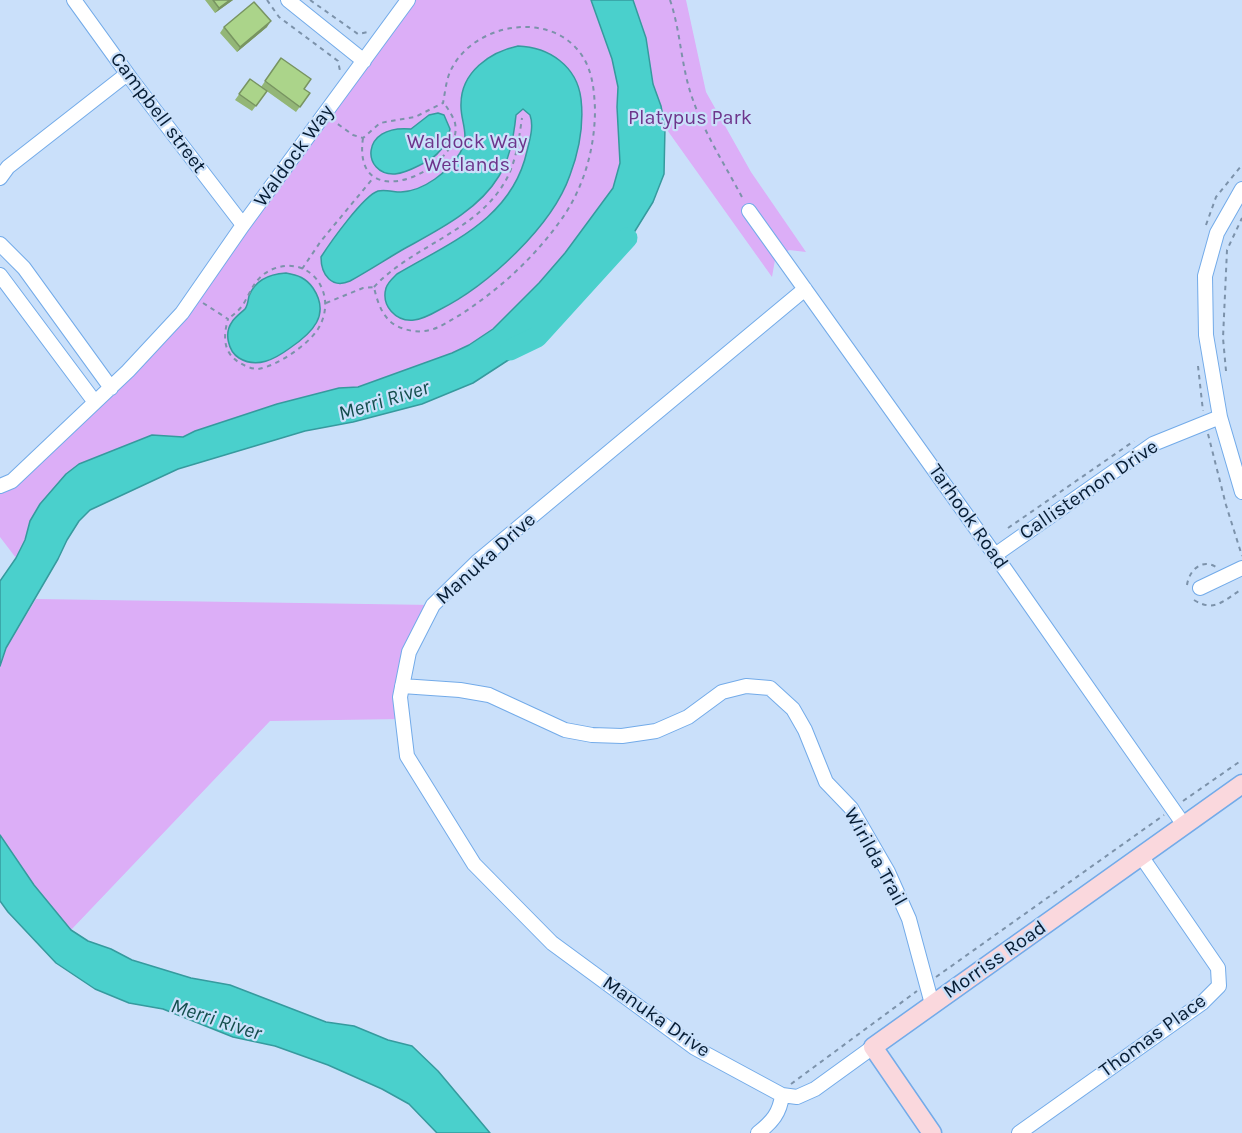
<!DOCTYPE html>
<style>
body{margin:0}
canvas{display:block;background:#cae0fa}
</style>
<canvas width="1242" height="1133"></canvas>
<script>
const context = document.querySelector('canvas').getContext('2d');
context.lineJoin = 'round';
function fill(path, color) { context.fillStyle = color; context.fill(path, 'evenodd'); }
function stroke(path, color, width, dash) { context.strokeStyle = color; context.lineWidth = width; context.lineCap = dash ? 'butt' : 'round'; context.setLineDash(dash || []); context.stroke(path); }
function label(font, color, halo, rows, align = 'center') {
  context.font = font + ' Karla,sans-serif'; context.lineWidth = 4.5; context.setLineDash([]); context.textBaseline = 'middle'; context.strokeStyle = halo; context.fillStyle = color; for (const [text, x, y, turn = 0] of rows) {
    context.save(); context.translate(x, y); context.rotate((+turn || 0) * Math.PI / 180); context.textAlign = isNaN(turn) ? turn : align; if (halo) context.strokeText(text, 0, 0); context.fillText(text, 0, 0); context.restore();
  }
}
fill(new Path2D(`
 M408,0H591L612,59L618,87L617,107L620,163L613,188L565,253L539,283L493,329L469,345L452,353L358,387L339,388L277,404L195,431L183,437L152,435L127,446L113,450L66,474L30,521L25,540L16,558L0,537V486L182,313Z
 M633,0H686L706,92L751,172L806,252L789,250L775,260L772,277L665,127L661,106L653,84L646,38Z
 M36,599L433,605L409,652L402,719L270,721L71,930L34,885L0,835V666L6,648Z`), '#dcaef7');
const water = new Path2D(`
 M591,0H633L646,38L653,84L661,106L665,127L664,174L653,202L630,239L602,264L582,292L561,313L513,357L473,383L422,404L353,422L305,431L178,469L90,510L79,521L67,540L58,559L6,648L0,666V581L16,558L25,540L30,521L40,504L66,474L79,464L152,435L183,437L195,431L277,404L339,388L358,387L452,353L469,345L493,329L539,283L565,253L613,188L620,163L617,107L618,87L612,59Z
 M518,46C549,47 577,66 581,99C584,125 579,151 570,175C552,227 487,286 439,310C432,314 423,319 414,320C396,322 381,306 386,288C388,282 393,278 397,274C451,242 512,219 527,151C530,139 534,126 530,115L523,109L516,115C514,135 510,159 499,176C478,211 436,231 402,250C385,260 368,271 350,281C332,289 321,275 321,257C330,243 363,196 378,191C385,189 393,192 401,192C424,191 448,172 460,153C471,135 460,121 461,104C461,72 490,52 518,46Z
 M438,113L444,115L450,129C447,146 437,157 422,164C414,168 405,173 395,174C362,176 359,124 411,129L429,115Z
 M286,273C298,275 306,278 313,288C331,315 312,333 290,348C275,359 257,369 239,358C228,351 224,333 232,322C235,317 241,313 245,309C248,305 248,300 249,296C255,280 270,274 286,273Z
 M0,835L34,885L71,930L88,941L111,949L132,960L191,978L230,985L326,1022L354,1026L388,1040L412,1046L438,1071L490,1133H437L409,1104L382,1089L328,1065L275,1046L233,1037L163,1009L129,1003L95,989L56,963L8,912L0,901Z`);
fill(water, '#4ad0cc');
stroke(water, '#369a9e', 1.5);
stroke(new Path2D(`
 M510,350L537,337L627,238`), '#4ad0cc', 21);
const street = new Path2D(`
 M74,0L131,79L243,225
 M288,0L364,61
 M0,178L8,167L127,74
 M1242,189L1217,233L1205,276L1206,335L1220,417L1242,492
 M749,211L995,555L1184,825
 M0,244L24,268L111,388
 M0,275L94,401
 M805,289L477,562L433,605L409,652L400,697L407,756L474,864L552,943L695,1048L782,1095L797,1097L815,1089L873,1047
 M0,486L12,481L128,371L182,313L243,225L408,0
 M995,555L1153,444L1220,417
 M1200,588L1242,568
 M402,686L460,690L489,695L565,730L592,735L622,736L656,731L688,717L722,692L746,686L770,688L793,709L805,730L826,782L851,808L888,872L909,919L932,1004
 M758,1133C772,1122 780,1113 782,1095
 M1019,1133L1202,1003L1219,986L1218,968L1141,856`);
const secondary = new Path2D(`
 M932,1133L873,1047L1242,784`);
stroke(street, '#73abe9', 16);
stroke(secondary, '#73abe9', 21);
stroke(new Path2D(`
 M267,0L279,17L338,61L340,71
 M310,0L358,34L368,32
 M670,0C681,32 681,68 693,100C705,135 727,168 744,201
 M363,138C351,220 465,169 455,123C453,116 448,109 444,103
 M1206,225L1216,197L1242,165
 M302,269L321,241L374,177
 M374,287C413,245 477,232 506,180C516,162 519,139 522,118
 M203,303L228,319C223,337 223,353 240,363C245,366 252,369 258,369C277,366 308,345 318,329C339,295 311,254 273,269C256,276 252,289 244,303C240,310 234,314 228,319
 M326,303L363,288L374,287C377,301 382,317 395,325C406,331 419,333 430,330C439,328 447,322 455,318C494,294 531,261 558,224C583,191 595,150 595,109C594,87 592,66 577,49C543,10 470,26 450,72C446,81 445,93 443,103L415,117L380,123L363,138L353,135L335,122
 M1198,366L1203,411
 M1226,371L1223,338L1227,250L1242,218
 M1208,434L1226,505L1242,556
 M1008,528L1134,441
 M1187,585C1189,571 1201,558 1216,567
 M1194,600C1215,613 1224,600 1242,589
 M1183,801L1242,760
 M936,977L1164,815
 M791,1084L917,991`), '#7c92aa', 2, [4.5, 4.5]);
stroke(street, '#fff', 14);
stroke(secondary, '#fad8dd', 18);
fill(new Path2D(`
 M205,0H233L215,13Z
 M224,27H267L237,52L220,33Z
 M281,58L304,89L310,93L296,112L261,87Z
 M250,79L267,91L252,111L235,100Z`), '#93b677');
fill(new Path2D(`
 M230,0H233L215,13L219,8Z
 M271,21L267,27L237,52L240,47Z`), '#789461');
const building = new Path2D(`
 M213,0H230L219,8Z
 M254,2L271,21L240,47L224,27Z
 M281,58L311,79L304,89L310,93L300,107L265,81Z
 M250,79L267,91L256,106L239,94Z`);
fill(building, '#abd48a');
stroke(building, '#789461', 1.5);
label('20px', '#061c33', '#cae0fa', [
 ["Campbell street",158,113,53],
 ["Waldock Way",294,156,-54],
 ["Callistemon Drive",1089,490,-34],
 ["Tarhook Road",968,517,55],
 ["Manuka Drive",486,559,-42],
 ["Wirilda Trail",875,857,61],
 ["Morriss Road",995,960,-35],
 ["Manuka Drive",656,1017,35],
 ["Thomas Place",1153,1036,-36]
]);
label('20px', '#6d348b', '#cae0fa', [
 ["Platypus Park",690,118],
 ["Waldock Way",467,142],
 ["Wetlands",467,165]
]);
label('italic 21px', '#134d4c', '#cae0fa', [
 ["Merri River",384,401,-17],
 ["Merri River",216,1020,18]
]);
</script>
